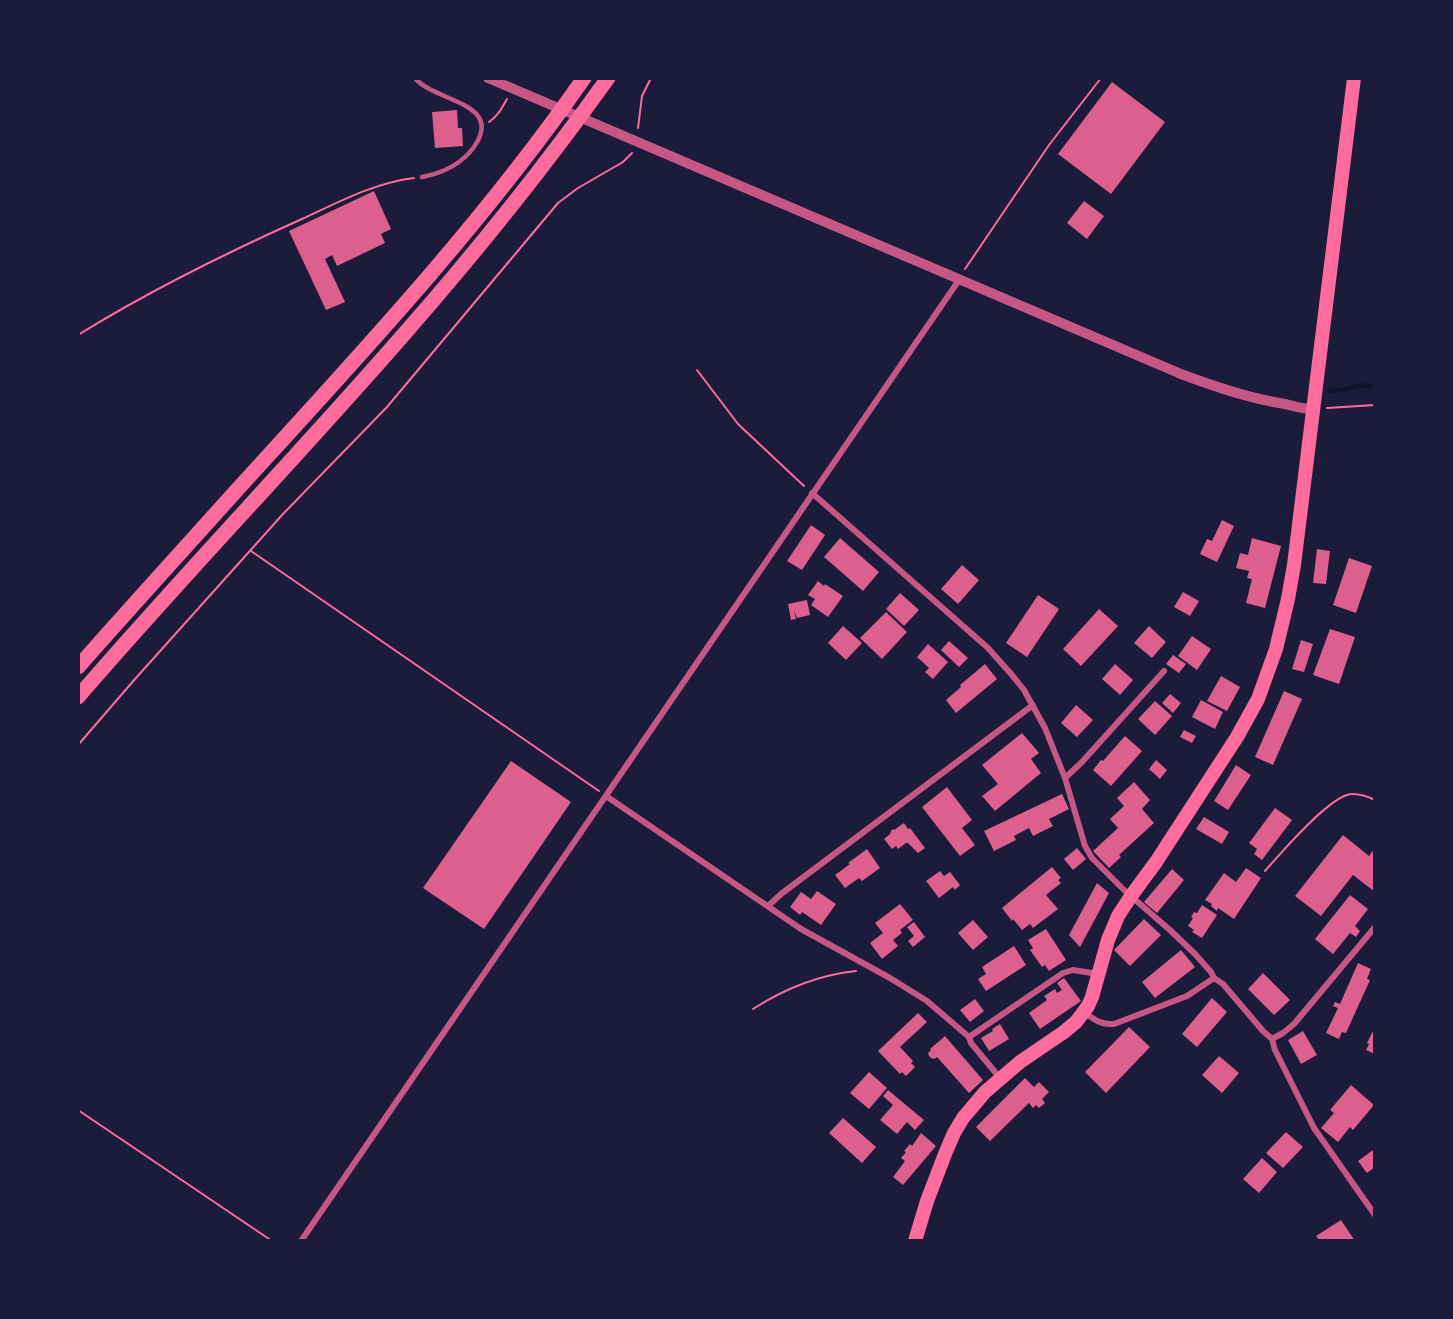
<!DOCTYPE html>
<style>
body{margin:0}
#map{position:relative;width:1453px;height:1319px;overflow:hidden;background:#1b1b3a;font-family:"Crimson Pro",serif}
canvas{display:block}
.frame{position:absolute;inset:0;border:80px solid #1b1b3a;pointer-events:none}
</style>
<div id="map">
<canvas width="1453" height="1319"></canvas>
<div class="frame"></div>
</div>
<script>
const context = document.querySelector('canvas').getContext('2d');
context.lineJoin = 'round';
function stroke(path, color, width, dash) { context.strokeStyle = color; context.lineWidth = width; context.lineCap = dash ? 'butt' : 'round'; context.setLineDash(dash || []); context.stroke(path); }
function fill(path, color) { context.fillStyle = color; context.fill(path, 'evenodd'); }
stroke(new Path2D(`
 M1330,391L1341,390L1362,385L1369,387L1375,384`), '#12122b', 4.5);
fill(new Path2D(`
 M1112,82L1165,122L1111,194L1058,154Z
 M457,110L458,128H462L463,146L435,148L432,112Z
 M374,191L391,229L381,234L385,243L337,266L332,255L325,259L345,302L326,310L289,231Z
 M1084,201L1104,216L1087,239L1067,223Z
 M1222,520L1234,526L1217,562L1200,554L1207,539L1212,541Z
 M811,525L825,535L802,570L787,561Z
 M840,538L879,572L863,591L824,557Z
 M1252,538L1281,546L1265,608L1246,603L1252,579L1247,578L1249,571L1236,568L1240,553L1248,555Z
 M1317,549L1330,551L1326,584L1313,583Z
 M1349,558L1372,566L1356,613L1333,605Z
 M962,565L979,580L958,604L941,589Z
 M818,581L824,586L825,584L843,596L828,617L811,605L815,599L808,595Z
 M1183,592L1199,601L1190,616L1174,607Z
 M900,593L919,610L904,626L886,609Z
 M1038,595L1059,609L1027,657L1006,643Z
 M807,600L810,615L797,618L794,610L796,619L791,620L788,604Z
 M1099,609L1118,626L1081,666L1063,649Z
 M886,612L907,632L882,659L860,638Z
 M843,626L862,643L846,660L828,643Z
 M1149,626L1166,642L1152,658L1134,643Z
 M1330,629L1355,637L1339,684L1313,675Z
 M1192,636L1211,649L1197,670L1178,656Z
 M1301,640L1313,644L1304,672L1292,669Z
 M949,641L968,658L959,667L941,650Z
 M928,644L948,662L933,679L925,672L929,668L917,657Z
 M1173,655L1186,664L1179,673L1166,664Z
 M985,664L997,679L956,713L946,700L961,687L960,685Z
 M1115,664L1133,680L1120,695L1102,679Z
 M1221,676L1240,687L1227,711L1207,701Z
 M1284,691L1302,699L1273,765L1255,757Z
 M1170,694L1181,703L1173,713L1162,703Z
 M1201,700L1223,712L1215,729L1192,717Z
 M1155,701L1172,716L1155,735L1138,719Z
 M1076,705L1093,720L1077,737L1061,723Z
 M1184,730L1196,736L1192,743L1180,737Z
 M1022,733L1039,753L1031,759L1041,773L995,811L982,796L998,784L982,765Z
 M1125,736L1142,751L1111,786L1093,770L1101,760L1103,761Z
 M1156,760L1167,770L1160,779L1149,769Z
 M511,761L571,802L484,929L423,888Z
 M1236,765L1251,775L1228,810L1214,801Z
 M1134,782L1150,800L1142,809L1154,823L1119,855L1121,857L1109,868L1093,851L1118,828L1110,819L1124,806L1117,798Z
 M947,787L972,820L962,828L975,845L960,856L922,807Z
 M1062,794L1069,809L1049,819L1053,826L1033,836L1029,828L1014,836L1016,840L994,851L984,831Z
 M1275,808L1292,820L1262,860L1254,854L1257,849L1249,843Z
 M1204,817L1229,832L1222,844L1196,829Z
 M904,823L908,829L910,828L925,848L918,853L908,843H906L898,849L896,846L892,849L884,839L890,834L892,829L894,830Z
 M1343,835L1369,856L1375,848V892L1353,875L1321,916L1295,896Z
 M1077,848L1086,859L1073,870L1064,859Z
 M867,849L880,868L862,881L859,878L845,888L835,875L850,864L848,863Z
 M1052,867L1061,878L1058,880L1061,883L1046,895L1058,909L1033,928L1030,924L1022,930L1013,919L1012,921L1002,908Z
 M1246,868L1261,878L1234,919L1218,908L1217,911L1211,906L1212,904L1205,900L1224,873L1236,882Z
 M1172,869L1184,880L1157,913L1144,902Z
 M940,871L944,876L950,872L960,885L955,890L953,887L939,898L926,881Z
 M1097,883L1109,893L1080,947L1069,935Z
 M817,891L836,904L821,925L802,912L800,915L790,907L801,892L811,899Z
 M1350,895L1368,909L1355,926L1360,931L1356,937L1350,933L1333,954L1315,939Z
 M900,904L913,920L900,930L902,933L893,940L898,946L882,959L870,943L883,933L875,923Z
 M1202,905L1217,915L1202,938L1192,932L1194,930L1188,926L1193,918L1191,917L1194,912L1197,913Z
 M1144,919L1161,935L1130,966L1114,950Z
 M973,920L988,937L973,950L958,933Z
 M914,922L925,937L913,947L908,941L914,936L907,927Z
 M1046,929L1066,960L1049,971L1045,965L1042,967L1030,950L1033,948L1028,940Z
 M1014,946L1026,965L986,991L978,979L986,974L982,967Z
 M1181,950L1195,967L1155,998L1142,982Z
 M1358,963L1371,969L1367,979L1370,980L1346,1033L1342,1032L1339,1039L1326,1033L1338,1008L1333,1006L1335,1002L1340,1004Z
 M1263,973L1290,1000L1274,1015L1248,989Z
 M1064,978L1081,1001L1040,1029L1029,1013L1047,1000L1044,996L1055,989L1057,993L1062,990L1057,983Z
 M1212,998L1227,1012L1197,1047L1182,1034Z
 M975,999L984,1011L970,1022L960,1010Z
 M918,1013L927,1022L900,1047L913,1061L911,1063L915,1067L906,1076L902,1072L900,1074L878,1051Z
 M1000,1024L1009,1039L989,1051L981,1038L993,1031L992,1029Z
 M1129,1027L1150,1047L1106,1093L1085,1072Z
 M1375,1027V1054L1366,1050L1369,1044L1367,1043Z
 M1303,1031L1317,1055L1301,1064L1288,1040Z
 M945,1036L983,1080L969,1093L937,1057L934,1059L931,1058L929,1056L928,1053L931,1050L930,1049Z
 M1219,1056L1239,1073L1222,1093L1202,1075Z
 M869,1072L887,1088L869,1109L850,1093Z
 M1025,1078L1034,1087L1039,1082L1049,1092L1042,1099L1045,1103L1039,1108L1036,1105L1033,1108L1029,1103L990,1141L976,1127Z
 M1351,1085L1374,1105L1353,1130L1350,1127L1338,1142L1321,1128L1334,1113L1330,1110Z
 M888,1090L924,1120L915,1130L907,1122L897,1134L880,1120L893,1105L883,1096Z
 M843,1118L876,1147L862,1163L829,1133Z
 M1286,1132L1303,1147L1283,1168L1266,1153Z
 M921,1133L936,1146L903,1185L893,1177L905,1161L901,1158L906,1152L904,1151L910,1144L912,1146Z
 M1373,1150L1375,1153V1167L1367,1173L1358,1161Z
 M1262,1158L1277,1172L1259,1193L1243,1179Z
 M1341,1220L1355,1241H1320L1316,1236Z`), '#dd5f8e');
stroke(new Path2D(`
 M489,122C498,116 502,108 507,99
 M638,128L642,96L651,78
 M965,269L1049,145L1101,78
 M78,335C149,291 226,253 302,219C339,202 374,183 414,178
 M697,370L738,424L804,486
 M1327,408L1375,405
 M251,551L599,791
 M78,745L135,679L283,514L387,407L558,203L578,188L623,162L632,153
 M1265,871C1280,854 1331,794 1352,794C1360,794 1369,797 1375,800
 M753,1009C784,989 819,975 856,971
 M78,1110L272,1241`), '#ff6b9d', 2);
stroke(new Path2D(`
 M415,78C434,102 505,102 474,147C461,165 443,173 422,177`), '#c65784', 4.5);
stroke(new Path2D(`
 M812,493L988,648L1012,675L1024,690L1045,728L1065,778L1085,846L1092,858L1124,890L1171,931L1195,954L1211,972L1214,978L1223,984L1263,1031L1272,1039L1275,1050L1314,1128L1375,1215
 M1065,778L1082,762L1164,671
 M606,796L801,929L890,978L927,1001L969,1037L971,1043L1000,1078
 M768,906L781,894L1033,705
 M1084,1012C1095,1020 1101,1025 1114,1024L1187,996L1214,978
 M969,1037L1063,973L1073,970L1098,974
 M1272,1039L1283,1033L1294,1024L1375,927
 M301,1241L959,280`), '#c65784', 6);
stroke(new Path2D(`
 M488,78L1181,374C1216,387 1248,398 1285,404C1294,406 1303,409 1313,409`), '#c65784', 10);
stroke(new Path2D(`
 M915,1241L927,1201L945,1154L954,1133L963,1118L985,1092L1020,1062L1064,1032L1076,1022L1088,1006L1092,997L1108,940L1118,916L1131,896L1156,862L1237,737L1258,699L1276,649L1288,599L1294,565L1354,78`), '#ff6b9d', 14);
stroke(new Path2D(`
 M78,667C130,608 183,550 236,491C357,358 481,226 584,78
 M78,697C184,574 298,456 405,333C477,251 545,166 608,78`), '#ff6b9d', 15);
</script>
